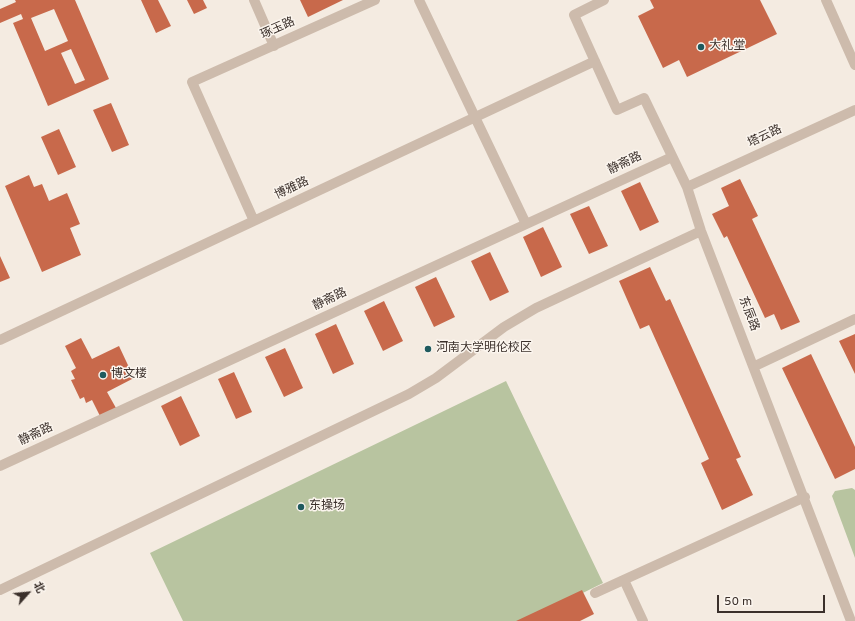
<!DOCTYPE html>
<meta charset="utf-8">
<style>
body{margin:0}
#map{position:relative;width:855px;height:621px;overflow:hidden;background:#f4ebe1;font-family:Overpass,"Noto Sans SC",sans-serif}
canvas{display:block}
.north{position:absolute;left:8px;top:573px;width:40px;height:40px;-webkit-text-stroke:3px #fbf5ee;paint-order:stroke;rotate:63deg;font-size:11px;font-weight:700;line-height:16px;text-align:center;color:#3b302b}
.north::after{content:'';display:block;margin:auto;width:14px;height:18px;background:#3b302b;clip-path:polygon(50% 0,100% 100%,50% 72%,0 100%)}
.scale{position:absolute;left:717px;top:595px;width:108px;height:18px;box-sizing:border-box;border:2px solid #3b302b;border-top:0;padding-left:5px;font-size:12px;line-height:14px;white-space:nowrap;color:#3b302b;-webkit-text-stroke:3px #fbf5ee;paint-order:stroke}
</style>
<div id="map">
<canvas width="855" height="621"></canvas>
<div class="north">北</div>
<div class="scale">50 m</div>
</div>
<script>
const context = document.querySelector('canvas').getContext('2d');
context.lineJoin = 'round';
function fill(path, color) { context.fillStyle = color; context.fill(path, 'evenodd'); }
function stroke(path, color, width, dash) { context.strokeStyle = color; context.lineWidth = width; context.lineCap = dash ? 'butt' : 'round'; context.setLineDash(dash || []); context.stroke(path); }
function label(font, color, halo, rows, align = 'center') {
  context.font = font + ' Overpass,"Noto Sans SC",sans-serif'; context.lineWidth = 3; context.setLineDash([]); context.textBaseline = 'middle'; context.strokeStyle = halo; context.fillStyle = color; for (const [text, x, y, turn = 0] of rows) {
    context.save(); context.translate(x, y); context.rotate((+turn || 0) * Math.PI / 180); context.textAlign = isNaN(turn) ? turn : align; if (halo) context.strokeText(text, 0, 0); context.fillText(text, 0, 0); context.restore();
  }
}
fill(new Path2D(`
 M506,381L603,583L526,621H183L150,553Z
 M852,488L855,490V558L832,496L835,491Z`), '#b8c4a0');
fill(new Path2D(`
 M15,0H75L109,79L48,106L13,23L23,19L21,14L0,23V9L16,2ZM54,9L68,41L45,51L31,18ZM71,49L85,80L75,84L61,53Z
 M141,0H158L171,26L156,33Z
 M187,0H203L207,8L194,14Z
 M300,0H343L308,17Z
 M650,0H760L777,34L687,77L679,60L663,68L638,16L654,8Z
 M111,103L129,145L112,152L93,110Z
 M59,129L76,167L58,175L41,137Z
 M29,175L34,187L42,184L49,201L67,193L80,224L70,228L81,255L42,272L5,186Z
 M740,179L758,216L752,219L800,322L781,330L774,314L765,318L727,236L724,238L712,214L729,206L721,188Z
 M640,182L659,222L640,231L621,191Z
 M589,206L608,246L589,254L570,214Z
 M543,227L562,267L541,277L523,237Z
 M490,252L509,292L490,301L471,261Z
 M0,256L10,278L0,282Z
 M650,267L666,301L670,299L741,457L736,459L753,495L722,510L701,463L709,459L649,325L640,329L619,281Z
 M436,277L455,317L434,327L415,287Z
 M384,301L403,341L383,351L364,311Z
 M336,324L354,364L333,374L315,334Z
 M855,334V374L839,341Z
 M81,338L92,359L119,346L134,378L107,392L116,408L100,416L92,400L86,403L84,397L80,399L71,380L75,379L71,371L76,368L65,346Z
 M285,348L303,388L284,397L265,357Z
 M811,354L855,447V469L835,479L782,368Z
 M234,372L252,412L236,419L218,379Z
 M181,396L200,436L180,446L161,406Z
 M582,590L594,614L580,621H516Z`), '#c8694b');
stroke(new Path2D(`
 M254,0L274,46
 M419,0L526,224
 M604,0L574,15L617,110L644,98L687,187L701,231L851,621
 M826,0L855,65
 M687,187L855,110
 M254,221L192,82L375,0
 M0,340L595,61
 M755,366L855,319
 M0,466L672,157
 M624,580L643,621
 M0,590L409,394L436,378L504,327L536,308L701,231
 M595,593L805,497`), '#cdbbac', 10);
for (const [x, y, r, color] of [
 [701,47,4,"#1f5a5e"],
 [428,349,4,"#1f5a5e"],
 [103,375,4,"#1f5a5e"],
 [301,507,4,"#1f5a5e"]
]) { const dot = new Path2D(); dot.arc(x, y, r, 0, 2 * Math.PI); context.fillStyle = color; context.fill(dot); stroke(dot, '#fbf5ee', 1.5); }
label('12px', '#3b302b', '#fbf5ee', [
 ["琢玉路",278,29,-24],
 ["塔云路",765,137,-25],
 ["静斋路",625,164,-25],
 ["博雅路",292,189,-25],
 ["静斋路",330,300,-25],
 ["东辰路",748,314,69],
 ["静斋路",36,435,-25]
]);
label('12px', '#3b302b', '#fbf5ee', [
 ["大礼堂",709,47],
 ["河南大学明伦校区",436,349],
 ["博文楼",111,375],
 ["东操场",309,507]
], 'left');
</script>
